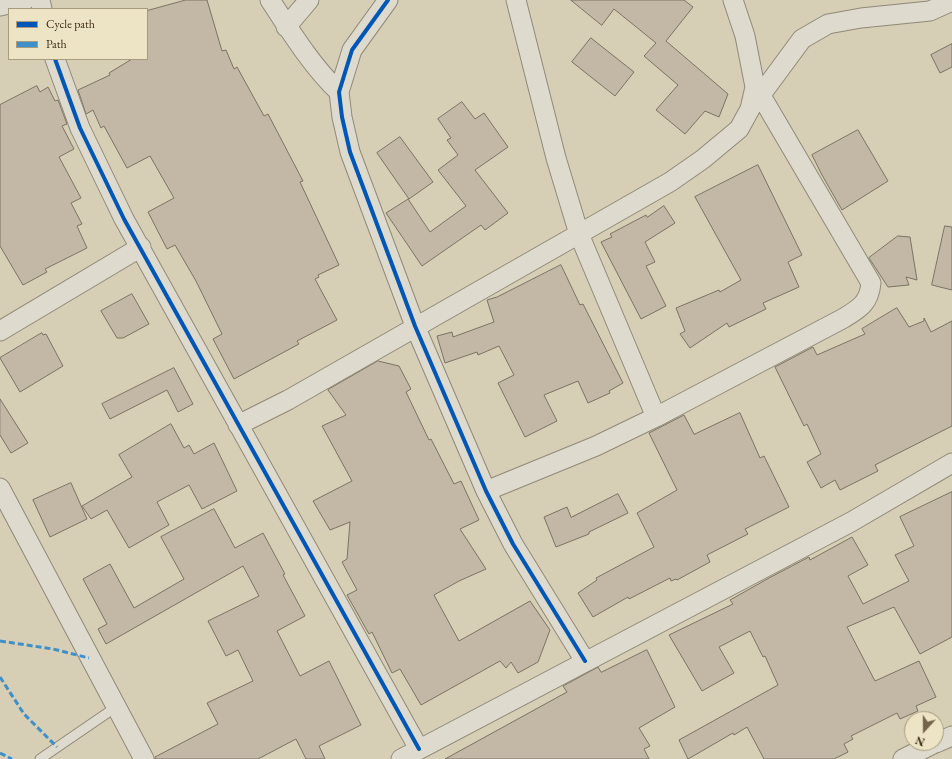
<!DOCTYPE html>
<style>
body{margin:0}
#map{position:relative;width:952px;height:759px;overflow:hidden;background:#d6ceb5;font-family:"EB Garamond",serif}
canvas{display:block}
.legend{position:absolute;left:8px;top:8px;width:140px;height:52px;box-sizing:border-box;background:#ede4c6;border:1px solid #a79a7e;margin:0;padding:5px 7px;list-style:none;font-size:12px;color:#3d2a12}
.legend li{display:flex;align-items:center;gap:8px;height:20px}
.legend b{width:20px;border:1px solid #a79a7e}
.north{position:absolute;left:904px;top:711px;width:40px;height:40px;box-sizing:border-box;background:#ede4c6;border:1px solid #a79a7e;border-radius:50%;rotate:201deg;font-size:11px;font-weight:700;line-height:16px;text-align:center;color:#3d2a12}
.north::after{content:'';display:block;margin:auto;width:14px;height:18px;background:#73634b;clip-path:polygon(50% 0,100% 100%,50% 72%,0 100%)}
</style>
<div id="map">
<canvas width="952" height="759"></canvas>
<ul class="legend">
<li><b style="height:5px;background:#0057b8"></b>Cycle path</li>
<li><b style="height:5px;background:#3f90c8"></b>Path</li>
</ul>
<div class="north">N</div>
</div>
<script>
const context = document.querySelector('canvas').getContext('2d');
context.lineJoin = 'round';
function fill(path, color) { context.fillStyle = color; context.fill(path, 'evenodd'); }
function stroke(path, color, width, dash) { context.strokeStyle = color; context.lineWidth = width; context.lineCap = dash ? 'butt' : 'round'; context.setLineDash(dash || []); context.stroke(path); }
const building = new Path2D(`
 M186,0H207L222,51L226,50L234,69L237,67L264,116L268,114L303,181L300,182L339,265L318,275L319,277L315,279L337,320L297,341L299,344L234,379L213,339L222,334L196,281L175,245L167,249L148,212L174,198L150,156L127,168L104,126L101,128L93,110L86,114L78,90L110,75L109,73L132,59H147V11Z
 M571,0H684L693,7L666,41L728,94L719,117L705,111L685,134L656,110L678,85L644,56L656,43L614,9L602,25Z
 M591,38L634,72L615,96L572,62Z
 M952,44V67L940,73L931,55Z
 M37,86L40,92L48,87L55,101L58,100L67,124L62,126L74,149L59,157L81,198L71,203L82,224L77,226L87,248L45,269L47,272L23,285L0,246V105Z
 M462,102L475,119L484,113L508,147L475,170L508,213L485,230L481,225L422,266L386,213L408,199L430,232L466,206L438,170L458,155L447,140L451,138L438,119Z
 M858,130L888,181L842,210L822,175L812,155Z
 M400,137L433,182L409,199L377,153Z
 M758,165L802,255L788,262L799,287L763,303L766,309L729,327L727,323L690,348L680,334L685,331L676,308L719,290L720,292L741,280L695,197Z
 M664,206L675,223L645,242L655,262L646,266L666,306L641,319L601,242L612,237L610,234L646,215L647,217Z
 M945,226L952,227V290L932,285Z
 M898,236L910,237L917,280L906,277L909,285L888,287L869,258Z
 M561,265L580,305L583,304L623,383L609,391L610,393L588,403L578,381L544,395L557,421L525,437L498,383L514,375L499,346L478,355L477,352L445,363L437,336L452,332L453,337L494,322L487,300L497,297Z
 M132,294L149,324L123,338H117L101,311Z
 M897,308L909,327L924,321V318L931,332L952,321V426L875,465L878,471L840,490L835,480L821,488L807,462L821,454L807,424L804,426L775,367L813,347L817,355L865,334L862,329Z
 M42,333L43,335L46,334L63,366L20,392L0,358Z
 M378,361L399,366L411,389L406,392L429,440L431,439L454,484L461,481L479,520L460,529L486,569L459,581L434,595L459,641L530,601L550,630L538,662L518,673L511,662L506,668L500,661L421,705L400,669L392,673L372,632L369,634L347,595L357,590L342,562L347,559L350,522L330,530L313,501L352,481L322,426L346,415L328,390Z
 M174,368L193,404L178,412L167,390L110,419L102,404Z
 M0,399L28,443L11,453L0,435Z
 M740,413L760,458L764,456L789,507L745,529L748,534L707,555L710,562L677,580L676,579L671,581L670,578L629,599L628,597L593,617L578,593L597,580L596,578L654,547L637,513L677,490L649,433L684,415L694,434Z
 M171,424L184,448L189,445L194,454L214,443L237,491L202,509L189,485L157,502L169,525L129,548L107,510L91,519L82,506L132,477L119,455Z
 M71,483L87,519L50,537L33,500Z
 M952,492V637L920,654L894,607L847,627L875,681L919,661L936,697L916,706L918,711L900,719L897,713L851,736L853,739L844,744L848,752L834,759H764L747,727L734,735L733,733L688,759L679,740L778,685L765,656L763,657L750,631L719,647L734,673L702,691L669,635L733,604L730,600L769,578L809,557L810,560L852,537L868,565L848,576L863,604L909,581L895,555L914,546L900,517Z
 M618,494L628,513L589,532V534L556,547L544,517L567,507L571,517Z
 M214,509L235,548L263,533L285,574L283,575L305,616L277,631L300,676L329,661L361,725L319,746L325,759H306L296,739L258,759H155V757L218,724L207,703L253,681L238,650L226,656L208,621L259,596L243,566L106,644L98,629L107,624L83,579L110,564L134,608L184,579L161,537Z
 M647,650L675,707L639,728L650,746L644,749L649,759H445L567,692L563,686L598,667L601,672Z`);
fill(building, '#c3b7a5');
stroke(building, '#7a7363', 1);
const lane = new Path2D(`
 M40,759L116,707`);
const street = new Path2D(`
 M40,0L42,9
 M270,0C291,32 311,65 339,92
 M388,0L352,50L339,92L342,117L350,152L415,326L486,491L513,544L585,661
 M516,0L556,158L579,234L656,417
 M0,6L25,0
 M286,27L309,0
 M55,59L80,128L124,219L419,749
 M754,104L802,39L828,24L861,18L930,11L952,1
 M0,331L141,247
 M238,425L288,400L670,182L703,159L739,129L750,109L755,87L745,36L733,0
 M0,488L144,759
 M486,491L596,446L656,417L844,318C860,308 869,303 871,283L760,94
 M936,743L952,736
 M401,759L851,522L952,463
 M903,759L935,743`);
stroke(lane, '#908978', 11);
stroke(street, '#908978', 21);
stroke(lane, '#dedbce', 9);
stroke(street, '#dedbce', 19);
stroke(new Path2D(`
 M0,641L53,649L89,658
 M0,677L24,714L57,747
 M0,753L12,759`), '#3f90c8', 3, [6, 3]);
stroke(new Path2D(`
 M388,0L352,50L339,92L342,117L350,152L415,326L486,491L513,544L585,661
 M55,59L80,128L124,219L419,749`), '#0057b8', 4);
</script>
